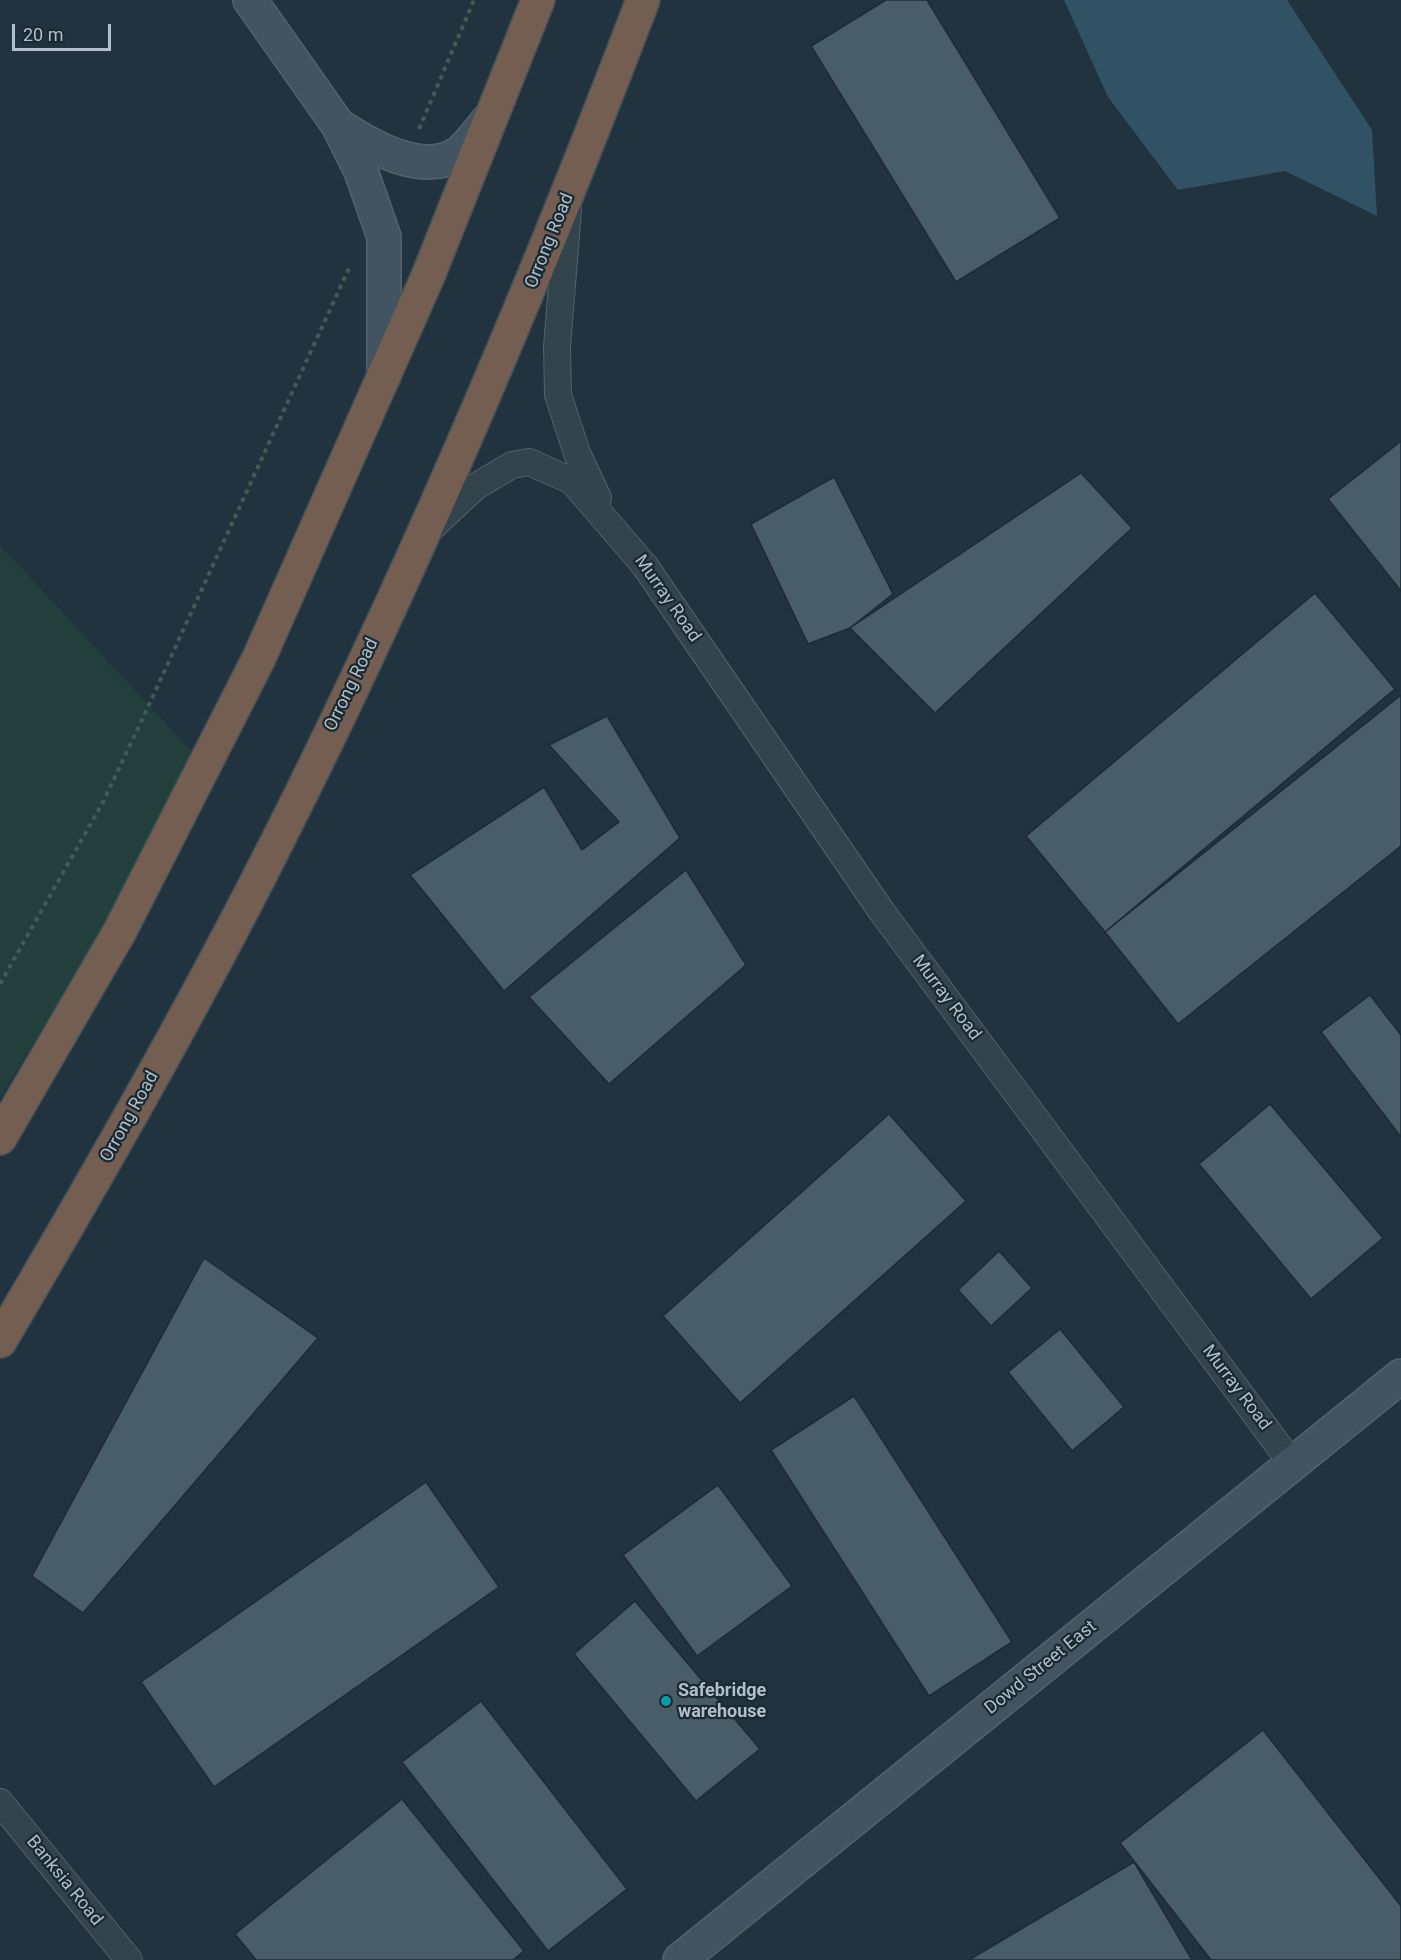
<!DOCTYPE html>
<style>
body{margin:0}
#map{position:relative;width:1401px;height:1960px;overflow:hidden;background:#20333e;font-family:Roboto,sans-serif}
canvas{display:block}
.scale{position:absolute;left:12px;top:24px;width:99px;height:27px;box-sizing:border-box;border:3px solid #b0bfc9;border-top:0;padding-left:8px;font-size:18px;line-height:21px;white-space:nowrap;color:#b0bfc9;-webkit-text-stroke:4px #1a2932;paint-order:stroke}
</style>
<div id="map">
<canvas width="1401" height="1960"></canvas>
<div class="scale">20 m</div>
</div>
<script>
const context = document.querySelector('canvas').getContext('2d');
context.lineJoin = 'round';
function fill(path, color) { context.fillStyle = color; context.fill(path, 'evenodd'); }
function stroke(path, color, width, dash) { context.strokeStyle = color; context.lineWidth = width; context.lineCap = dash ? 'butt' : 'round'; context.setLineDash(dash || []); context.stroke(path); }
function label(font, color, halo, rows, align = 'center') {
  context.font = font + ' Roboto,sans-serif'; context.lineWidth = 4.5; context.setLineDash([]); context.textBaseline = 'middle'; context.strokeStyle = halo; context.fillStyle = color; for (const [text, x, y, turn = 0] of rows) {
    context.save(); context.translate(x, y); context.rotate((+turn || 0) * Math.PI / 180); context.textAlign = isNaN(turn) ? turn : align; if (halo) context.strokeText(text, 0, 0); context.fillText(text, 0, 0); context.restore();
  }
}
fill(new Path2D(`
 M0,545L195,755L70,986L0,1097Z`), '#223f3c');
fill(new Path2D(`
 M1064,0H1287L1372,130L1377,216L1285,171L1178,190L1108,97Z`), '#315264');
const building = new Path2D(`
 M886,0H927L1060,218L956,282L811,46Z
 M1401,441V591L1328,499Z
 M1081,473L1132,528L935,713L850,628Z
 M834,477L893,594L850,628L808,644L751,524Z
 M1315,593L1395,689L1105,932L1026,836Z
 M1401,695V846L1178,1024L1105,932Z
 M607,716L680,838L504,991L410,875L544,787L582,850L619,822L549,745Z
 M686,870L746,965L609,1084L529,997Z
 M1370,995L1401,1035V1137L1321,1032Z
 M1270,1104L1383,1238L1311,1299L1199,1164Z
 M889,1114L966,1201L740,1403L663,1316Z
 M999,1251L1032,1288L991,1326L958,1290Z
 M204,1258L318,1338L83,1613L32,1576Z
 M1060,1329L1124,1407L1072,1451L1008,1372Z
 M854,1396L1012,1642L929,1696L771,1450Z
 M426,1482L499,1587L214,1787L141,1682Z
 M718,1485L792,1586L697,1656L623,1555Z
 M635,1601L760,1749L696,1801L574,1654Z
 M481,1701L627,1889L548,1951L402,1762Z
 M1263,1730L1401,1906V1960H1211L1120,1843Z
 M402,1799L524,1951L513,1960H256L235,1934Z
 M1134,1862L1192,1960H969Z`);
fill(building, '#495d69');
stroke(building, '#1c2b34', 1.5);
const street = new Path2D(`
 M568,210L557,347L558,395L577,453L598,498
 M428,531L475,487L512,465L529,462L572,481L645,566L882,912L1293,1465
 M0,1802L129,1960`);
const secondary = new Path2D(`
 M250,0L338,125L361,171L384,237V376
 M338,125C368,145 423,178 459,153C471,144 481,128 490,118
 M680,1960L1401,1376`);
const highway = new Path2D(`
 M0,1138L120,931L259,658L428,276L538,0
 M0,1341C95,1180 188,1018 273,850C413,574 533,289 643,0`);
stroke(street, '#53626b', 28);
stroke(secondary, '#53626b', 36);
stroke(highway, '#404f58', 36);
stroke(new Path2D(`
 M419,129L474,0
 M0,984L103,802L142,720L350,266`), '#405b58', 4, [4.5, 4.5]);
stroke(street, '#34444d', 26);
stroke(secondary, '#425461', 33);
stroke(highway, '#745e51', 33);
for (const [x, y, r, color] of [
 [666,1701,6,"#0f9aa8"]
]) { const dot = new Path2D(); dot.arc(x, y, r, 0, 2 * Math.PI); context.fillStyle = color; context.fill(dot); stroke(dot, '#1a2932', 2); }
label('18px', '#b0bfc9', '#1a2932', [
 ["Orrong Road",550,241,-68],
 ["Murray Road",667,599,55],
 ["Orrong Road",352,685,-64],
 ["Murray Road",946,998,53],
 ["Orrong Road",130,1117,-61],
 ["Murray Road",1236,1388,53],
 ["Dowd Street East",1041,1668,-39],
 ["Banksia Road",64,1881,51]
]);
label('bold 18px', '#b0bfc9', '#1a2932', [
 ["Safebridge",678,1691],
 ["warehouse",678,1712]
], 'left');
</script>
